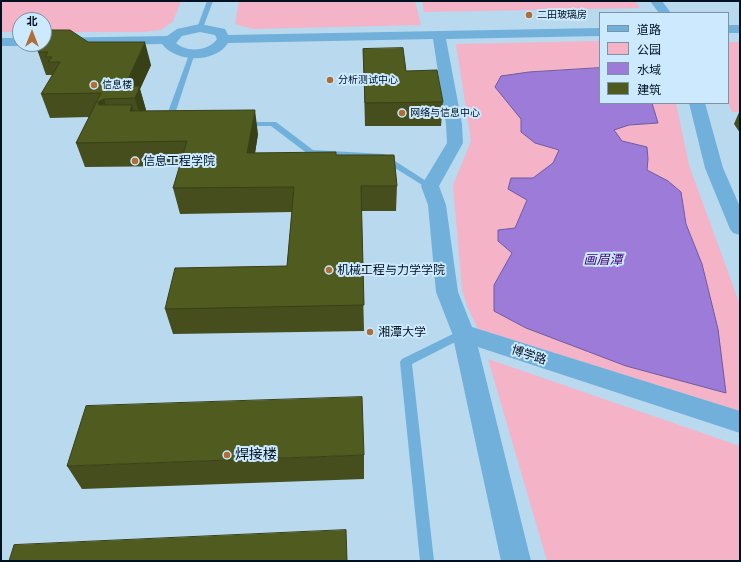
<!DOCTYPE html>
<meta charset="utf-8">
<style>
body{margin:0}
#map{position:relative;width:741px;height:562px;overflow:hidden;background:#cce9fe;font-family:"Public Sans","Noto Sans SC",sans-serif}
canvas{display:block}
.frame{position:absolute;inset:0;border:2px solid #001220;pointer-events:none}
.legend{position:absolute;left:599px;top:12px;width:130px;height:92px;box-sizing:border-box;background:#cce9fe;border:1px solid #7a93a5;margin:0;padding:5px 7px;list-style:none;font-size:12px;color:#001220}
.legend li{display:flex;align-items:center;gap:8px;height:20px}
.legend b{width:20px;border:1px solid #7a93a5}
.north{position:absolute;left:12px;top:12px;width:40px;height:40px;box-sizing:border-box;background:#cce9fe;border:1px solid #7a93a5;border-radius:50%;rotate:0deg;font-size:11px;font-weight:700;line-height:16px;text-align:center;color:#001220}
.north::after{content:'';display:block;margin:auto;width:14px;height:18px;background:#ae6e37;clip-path:polygon(50% 0,100% 100%,50% 72%,0 100%)}
</style>
<div id="map">
<canvas width="741" height="562"></canvas>
<div class="frame"></div>
<ul class="legend">
<li><b style="height:5px;background:#71b0db"></b>道路</li>
<li><b style="height:11px;background:#f5b3c7"></b>公园</li>
<li><b style="height:11px;background:#9c7bd9"></b>水域</li>
<li><b style="height:11px;background:#505b20"></b>建筑</li>
</ul>
<div class="north">北</div>
</div>
<script>
const context = document.querySelector('canvas').getContext('2d');
context.lineJoin = 'round';
function fill(path, color) { context.fillStyle = color; context.fill(path, 'evenodd'); }
function stroke(path, color, width, dash) { context.strokeStyle = color; context.lineWidth = width; context.lineCap = dash ? 'butt' : 'round'; context.setLineDash(dash || []); context.stroke(path); }
function label(font, color, halo, rows, align = 'center') {
  context.font = font + ' "Public Sans","Noto Sans SC",sans-serif'; context.lineWidth = 4; context.setLineDash([]); context.textBaseline = 'middle'; context.strokeStyle = halo; context.fillStyle = color; for (const [text, x, y, turn = 0] of rows) {
    context.save(); context.translate(x, y); context.rotate((+turn || 0) * Math.PI / 180); context.textAlign = isNaN(turn) ? turn : align; if (halo) context.strokeText(text, 0, 0); context.fillText(text, 0, 0); context.restore();
  }
}
fill(new Path2D(`
 M1,1H740V561H1ZM600,13H728V103H600ZM20,20H44V44H20Z`), '#b9d9ee');
fill(new Path2D(`
 M1,1H181L173,21L161,30L143,32H44V20H20V32H1Z
 M239,1H415L421,25L253,29L235,24Z
 M422,1H635L640,8L424,12Z
 M600,41V103H676L689,165L740,305V411L478,329L467,306L462,289L453,185L471,141L456,44Z
 M728,42H740V112H732L728,102Z
 M488,359L740,446V561H547Z`), '#f5b3c7');
const water = new Path2D(`
 M600,68V103H652L658,123L629,125L614,130L622,141L647,147L648,159L647,170L668,181L681,192L686,224L702,264L718,329L726,393L626,366L526,328L494,311V285L512,253L498,241V230L515,228L527,200L508,189L511,178H533L553,163L559,150L535,143L521,132V119L495,87L501,76L529,72Z`);
fill(water, '#9c7bd9');
stroke(water, '#6d5ca2', 1);
fill(new Path2D(`
 M207,1H213L203,28L198,29L197,28Z
 M190,52L195,53L172,123L171,125H165L164,123Z
 M242,122H276L313,150L384,154L434,186L430,189L427,188L379,158L308,154L271,126H245L241,124Z
 M463,329L467,330L468,333L467,336L412,364L434,561H420L400,362L402,359Z`), '#71b0db');
fill(new Path2D(`
 M650,1H662L671,13H659Z
 M200,24L225,29L228,35L600,28V36L446,39L462,124L463,143L439,186L446,205L458,292L472,327L740,411V433L478,347L531,561H501L452,333L436,292L428,205L421,186L447,143L446,124L433,39L228,43C216,63 176,63 162,44L44,46L39,44H44V38L167,36L177,29ZM200,32L215,35L217,39C209,51 187,53 176,43L182,36Z
 M728,25H740V33H728Z
 M1,38H20V44H25L20,46H1Z
 M689,103H705L723,168L740,207V235L733,233L730,229L705,168Z`), '#71b0db');
fill(new Path2D(`
 M88,42L151,65L140,89L146,110L145,111L258,134L255,153L336,155L397,186L396,211H361L364,331L173,334L165,309L287,266L292,212L180,214L173,188L180,166L85,167L76,143L89,117L50,118L41,94L52,76V75H46L38,52Z
 M363,49L406,71L443,102L441,126H365Z
 M740,110V133L734,124Z
 M364,455V479L82,489L67,466Z`), '#454e1c');
fill(new Path2D(`
 M145,42L151,65L140,89L146,110L141,122L135,98L125,86Z
 M104,99L111,122L106,126L98,102Z
 M132,105L139,129L130,111Z
 M255,110L258,134L251,178L247,153Z`), '#384016');
const building = new Path2D(`
 M51,30H70L88,42H145L125,86H140L135,98L104,99L98,102L99,105H132L130,111L255,110L247,153L336,152V155H394L397,186H361L364,305L165,309L175,268L287,266L294,187L173,188L187,141L76,143L101,93L41,94L60,62H48L52,57H45L48,52H38L43,44H44V42Z
 M403,48L406,71L437,70L443,102L365,103L363,49Z
 M362,397L364,455L67,466L86,406Z
 M346,530L347,561H9L14,545Z`);
fill(building, '#505b20');
stroke(building, '#384016', 1);
for (const [x, y, r, color] of [
 [529,15,4,"#ae6e37"],
 [330,80,4,"#ae6e37"],
 [94,85,4,"#ae6e37"],
 [402,113,4,"#ae6e37"],
 [135,161,4,"#ae6e37"],
 [329,270,4,"#ae6e37"],
 [370,332,4,"#ae6e37"],
 [227,455,4,"#ae6e37"]
]) { const dot = new Path2D(); dot.arc(x, y, r, 0, 2 * Math.PI); context.fillStyle = color; context.fill(dot); stroke(dot, '#cce9fe', 1.5); }
label('10px', '#001220', '#cce9fe', [
 ["二田玻璃房",537,15],
 ["分析测试中心",338,80],
 ["信息楼",102,85],
 ["网络与信息中心",410,113]
], 'left');
label('12px', '#001220', '#cce9fe', [
 ["信息工程学院",143,161],
 ["机械工程与力学学院",337,270],
 ["湘潭大学",378,332]
], 'left');
label('12px', '#001220', '#cce9fe', [
 ["博学路",529,355,18]
]);
label('italic 13px', '#3f0077', '#cce9fe', [
 ["画眉潭",603,260]
]);
label('14px', '#001220', '#cce9fe', [
 ["焊接楼",235,455]
], 'left');
</script>
